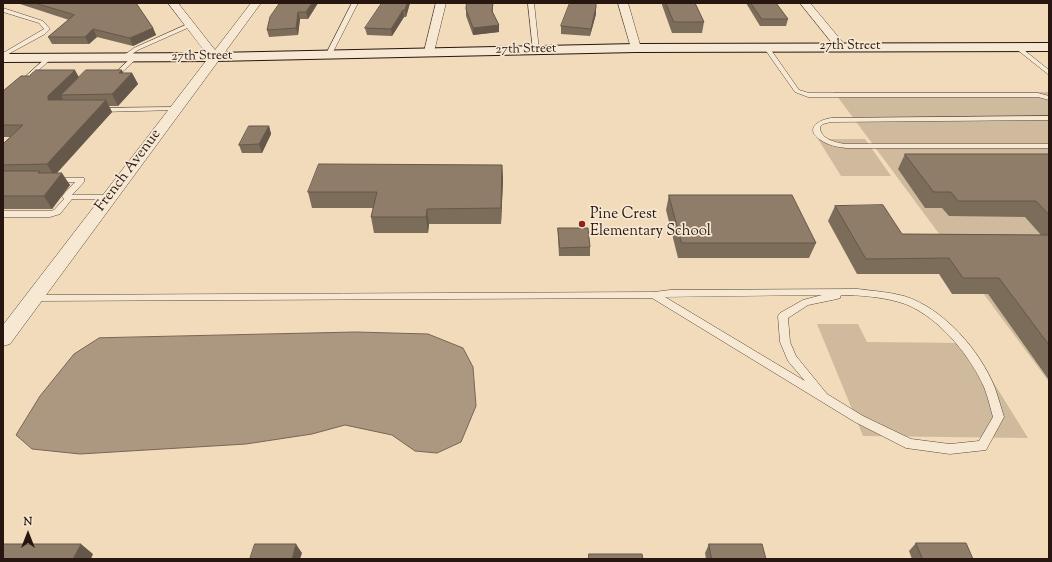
<!DOCTYPE html>
<style>
body{margin:0}
#map{position:relative;width:1052px;height:562px;overflow:hidden;background:#f1dbbb;font-family:"Sorts Mill Goudy",serif}
canvas{display:block}
.frame{position:absolute;inset:0;border:4px solid #271710;pointer-events:none}
.north{position:absolute;left:8px;top:514px;width:40px;height:40px;-webkit-text-stroke:3px #f6e8d3;paint-order:stroke;rotate:0deg;font-size:11px;font-weight:700;line-height:16px;text-align:center;color:#271710}
.north::after{content:'';display:block;margin:auto;width:14px;height:18px;background:#271710;clip-path:polygon(50% 0,100% 100%,50% 72%,0 100%)}
</style>
<div id="map">
<canvas width="1052" height="562"></canvas>
<div class="frame"></div>
<div class="north">N</div>
</div>
<script>
const context = document.querySelector('canvas').getContext('2d');
context.lineJoin = 'round';
function fill(path, color) { context.fillStyle = color; context.fill(path, 'evenodd'); }
function stroke(path, color, width, dash) { context.strokeStyle = color; context.lineWidth = width; context.lineCap = dash ? 'butt' : 'round'; context.setLineDash(dash || []); context.stroke(path); }
function label(font, color, halo, rows, align = 'center') {
  context.font = font + ' "Sorts Mill Goudy",serif'; context.lineWidth = 3.5; context.setLineDash([]); context.textBaseline = 'middle'; context.strokeStyle = halo; context.fillStyle = color; for (const [text, x, y, turn = 0] of rows) {
    context.save(); context.translate(x, y); context.rotate((+turn || 0) * Math.PI / 180); context.textAlign = isNaN(turn) ? turn : align; if (halo) context.strokeText(text, 0, 0); context.fillText(text, 0, 0); context.restore();
  }
}
fill(new Path2D(`
 M834,92H1049V382Z
 M818,139H865L891,176H841Z
 M817,324H858L867,342L969,343L1028,438L863,436Z`), '#cfba9e');
const water = new Path2D(`
 M356,332L428,334L463,348L473,367L476,406L461,442L437,453L415,451L392,435L345,425L312,434L246,444L80,454L32,449L16,435L40,396L74,354L99,338Z`);
fill(water, '#ac9881');
stroke(water, '#776454', 1);
const service = new Path2D(`
 M352,3H358L332,54L327,55L326,54Z
 M528,3H534L539,50L536,52L533,50Z
 M3,8L43,21L50,29L45,34L3,57V53L44,29L39,23L3,12Z
 M190,23L193,25L192,26L138,50L125,59L120,58L134,48Z
 M767,46L769,47L799,90L809,93H1038L1049,96V100L1038,97H808L795,92L764,48Z
 M1015,46H1019L1049,70V75L1015,48Z
 M133,56L138,57L116,78H112V76Z
 M47,57L52,58L30,78H26V76Z
 M176,107L178,108V110L99,112L96,110L99,108Z
 M1049,116V120L831,122L823,124L820,127C820,139 836,143 846,144H1049V148H846C839,147 831,146 824,142C805,132 813,121 831,118Z
 M51,178H84V182L72,195H110L114,197L110,199H72L60,214L50,217H3V211H50L54,210L64,199L62,197L63,195L75,182H51Z
 M858,289C873,291 889,292 904,296C943,308 980,350 995,388C998,397 1001,407 1004,417L986,450L950,454L906,448L855,422L652,298L33,301L28,298L33,295L654,292L670,290ZM822,295L803,300L780,313L778,316L780,342L788,361L805,381L665,297ZM841,295C860,295 881,297 899,302C935,312 970,355 984,387C988,397 990,407 993,417L979,441L950,444L911,439L863,416L827,394L796,356L790,342L788,318L808,305L837,299L840,298Z`);
const minor = new Path2D(`
 M168,3H178L215,50L251,3H261L10,344L3,346V325L209,57Z
 M436,3H446L434,52L429,55L424,52Z
 M618,3H628L641,48L640,50H632L631,48Z
 M800,3H810L845,45L846,47L845,49H837Z`);
const secondary = new Path2D(`
 M1049,43V51L636,52L215,61L3,62V54L215,53L636,44Z`);
stroke(service, '#5a483b', 1);
stroke(minor, '#5a483b', 1);
stroke(secondary, '#271710', 2);
fill(service, '#f6e8d3');
fill(minor, '#f6e8d3');
fill(secondary, '#f6e8d3');
fill(new Path2D(`
 M17,3H136L153,28L156,35L133,46L97,37L89,44H52L48,37L69,20Z
 M280,3H318L308,19H300L298,35L269,37L267,30Z
 M410,3L406,17H404L392,36L367,35L365,28Z
 M467,3H493V13L499,25V32L473,35L466,16V9Z
 M662,3H695L704,22L702,33H672L662,5Z
 M746,3H776L788,19L786,26H760Z
 M596,7V14L590,36L561,34V26Z
 M123,73H132L138,84L118,106H109L112,112L57,173L70,185L52,209H3V144L10,137H3V91L29,76L79,77Z
 M269,126L271,134L262,153H242L239,145Z
 M905,154H1049V380L988,294H952L939,274H857L828,221L835,206L902,234L1041,235L1025,217L949,216L942,208H925L898,169Z
 M502,165L503,180L501,224H429L428,233H374L371,217L373,208H312L308,192Z
 M669,195L816,243L809,258H678L666,210Z
 M558,228L590,247V256H559L558,237Z
 M916,543L973,559H912L909,551Z
 M709,544L766,559H706L705,553Z`), '#7c6c5a');
fill(new Path2D(`
 M312,3H318L308,19L306,12Z
 M407,3H410L406,17L405,10Z
 M596,7V14L590,36L591,29Z
 M403,10L404,17L392,36L391,29Z
 M298,12L300,19L298,35L296,28Z
 M499,25V32L473,35V28Z
 M153,28L156,35L133,46L130,38Z
 M93,29L97,37L89,44L85,37Z
 M75,70L81,81L61,95L63,99L55,108L48,100V96Z
 M122,70L126,79L132,73L138,84L118,106L112,94L119,73Z
 M106,100L112,112L54,176L47,164Z
 M269,126L271,134L262,153L259,144Z
 M502,165L503,180L501,224V208Z
 M62,173L70,185L52,209L44,196Z
 M427,209L429,224L428,233L426,217Z
 M81,544L93,554L91,559H73Z
 M296,544L302,553L300,559H292Z`), '#65584a');
const building = new Path2D(`
 M35,3H136L153,28L130,38L93,29L85,37H48L74,15Z
 M280,3H312L306,12H298L296,28L267,30L270,17Z
 M382,3H407L405,10H403L391,29L365,28Z
 M467,3H493L492,11L499,25L473,28L466,9Z
 M570,3H596V7L591,29L561,26Z
 M666,3H695L704,22H674Z
 M751,3H776L788,19H762Z
 M36,70H75L48,96V100H106L47,164L3,165V144L23,125H3V91L21,76H29Z
 M86,70H122L119,73H132L112,94L61,95Z
 M249,126H269L259,144L239,145Z
 M905,154H1049V215L1036,201H958L951,192H934Z
 M319,164L502,165L501,208L427,209L426,217H371L377,192H308Z
 M3,171H40L38,173H62L44,196H3Z
 M669,195H792L816,243H682Z
 M883,205L902,234L1049,235V345L999,278H963L949,258L866,259L835,206Z
 M558,228H588L590,247L560,248Z
 M916,543H966L973,559H923Z
 M3,544H81L73,559H3Z
 M255,544H296L292,559H250Z
 M709,544H762L766,559H712Z
 M589,554H642L643,559H589Z`);
fill(building, '#907d69');
stroke(building, '#65584a', 1);
for (const [x, y, r, color] of [
 [582,224,4,"#8f2418"]
]) { const dot = new Path2D(); dot.arc(x, y, r, 0, 2 * Math.PI); context.fillStyle = color; context.fill(dot); stroke(dot, '#f6e8d3', 1.5); }
label('13px', '#271710', '#f6e8d3', [
 ["27th Street",850,47],
 ["27th Street",526,50,-1],
 ["27th Street",202,57,-1]
]);
label('15px', '#271710', '#f6e8d3', [
 ["French Avenue",129,171,-53]
]);
label('15px', '#271710', '#f6e8d3', [
 ["Pine Crest",590,215],
 ["Elementary School",590,232]
], 'left');
</script>
